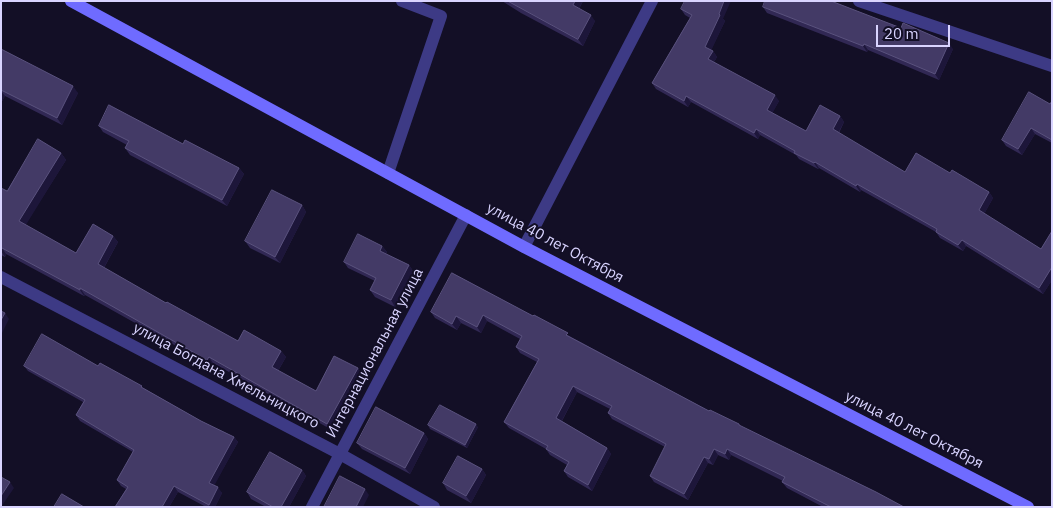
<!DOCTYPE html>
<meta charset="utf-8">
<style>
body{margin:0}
#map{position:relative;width:1053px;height:508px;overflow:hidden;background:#130f26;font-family:"IBM Plex Sans",sans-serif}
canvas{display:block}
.frame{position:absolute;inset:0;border:2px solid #d9d4ff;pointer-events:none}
.scale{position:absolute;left:876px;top:25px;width:74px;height:22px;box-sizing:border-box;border:2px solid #d9d4ff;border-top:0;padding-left:6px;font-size:15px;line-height:18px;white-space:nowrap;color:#d9d4ff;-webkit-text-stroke:4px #130f26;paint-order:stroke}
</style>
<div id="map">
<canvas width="1053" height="508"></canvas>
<div class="frame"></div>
<div class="scale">20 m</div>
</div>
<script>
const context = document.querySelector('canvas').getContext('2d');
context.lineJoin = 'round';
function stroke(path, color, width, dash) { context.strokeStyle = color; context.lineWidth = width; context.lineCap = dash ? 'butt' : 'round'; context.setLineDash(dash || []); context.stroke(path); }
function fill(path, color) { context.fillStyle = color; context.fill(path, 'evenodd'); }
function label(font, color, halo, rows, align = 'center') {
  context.font = font + ' "IBM Plex Sans",sans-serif'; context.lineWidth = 4; context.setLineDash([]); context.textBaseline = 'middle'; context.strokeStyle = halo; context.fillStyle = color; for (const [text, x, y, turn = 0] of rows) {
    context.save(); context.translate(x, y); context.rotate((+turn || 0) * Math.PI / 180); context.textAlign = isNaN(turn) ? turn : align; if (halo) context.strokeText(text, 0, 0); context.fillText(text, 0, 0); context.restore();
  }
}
stroke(new Path2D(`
 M388,173L441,16L402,1`), '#3d3a85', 12);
stroke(new Path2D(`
 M859,1L1052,66
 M524,247L652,1
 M1,277L340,454L434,507
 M312,507L466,215`), '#3d3a85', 12);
stroke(new Path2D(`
 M71,1L524,247L1028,507`), '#6f6bff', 12);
fill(new Path2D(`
 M502,1H583L579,9L595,21L583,46L521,13Z
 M763,7L953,49L939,80L868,50L867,52L767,13Z
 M681,9L723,19L725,21L711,50L713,51L717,57L714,62L779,101L772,113L806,131L840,116L844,122L839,133L905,172L950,173L989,192L993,198L984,214L1041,249L1052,231V280L1043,294L966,246L963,251L940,238L936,232L861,190L860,192L819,168L818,169L799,159L796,155L760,135L758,139L691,102L688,107L656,89L652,83L690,18L685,15Z
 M1,49L78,93L62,125L5,96L1,103Z
 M1052,101V143L1035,134L1022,155L1006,146L1002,140L1050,104Z
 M99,126L183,144L239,168L244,174L227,206L130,155L125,148L127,145L103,132Z
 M61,153L66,160L25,225L76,253L113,236L118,242L104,268L166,303L238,341L281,351L286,357L278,371L316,391L358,368L362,375L332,430L213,363L212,366L85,295L84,296L6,254L5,257L1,255V188L7,191Z
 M302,205L306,212L280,263L250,248L245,241Z
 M382,246L387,252L386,254L409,265L413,271L395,307L375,297L370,290L375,281L348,268L344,262Z
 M452,273L709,411L739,424L741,427L904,507H823L787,488L782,482L783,481L731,455L729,460L718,455L713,465L708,463L688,500L654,482L650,476L665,447L612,419L608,413L610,409L577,392L562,421L607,448L611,454L592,491L568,477L564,471L567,465L550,455L546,449L509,428L504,422L537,362L520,353L516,347L520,339L487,321L481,333L461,323L457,330L435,318L431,312Z
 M24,366H98L145,389L201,421L234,437L238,442L214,485L222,493L215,507H206L178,492L169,507H115L126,489L121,486L117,480L133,452L80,421L76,415L83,402L28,371Z
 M428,425L478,427L467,448L430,429Z
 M424,433L428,439L410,474L362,449L357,443Z
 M482,469L486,475L471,503L447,490L443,483Z
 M302,470L306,476L289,507H266L251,499L247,492Z`), '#312854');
fill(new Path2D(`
 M575,1H583L577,12L573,5Z
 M724,1H731L723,19L725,21L710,53L705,47Z
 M591,15L595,21L583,46L578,39Z
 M949,43L953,49L939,80L935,74Z
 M864,44L868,50L867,52L863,46Z
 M713,51L717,57L712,65L708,59Z
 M73,86L78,93L62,125L57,118Z
 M1,91L5,96L1,103Z
 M775,95L779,101L771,116L767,110Z
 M686,96L691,102L688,107L684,101Z
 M840,116L844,122L837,135L833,129Z
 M1031,128L1035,134L1022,155L1018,149Z
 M756,129L760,135L758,139L754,133Z
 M61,153L66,160L24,228L19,221Z
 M815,162L819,168L818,169L814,163Z
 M239,168L244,174L227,206L222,200Z
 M857,184L861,190L860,192L856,186Z
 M989,192L993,198L983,216L979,210Z
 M302,205L306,212L280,263L275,257Z
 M113,236L118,242L102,271L98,264Z
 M962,240L966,246L963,251L958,245Z
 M382,246L387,252L384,257L380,251Z
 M2,248L6,254L5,257L1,251Z
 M409,265L413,271L395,307L391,300Z
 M1052,267V280L1043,294L1039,288Z
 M80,288L85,295L84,296L80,290Z
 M5,313L9,319L1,335V320Z
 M483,315L487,321L481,333L477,327Z
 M456,316L461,323L457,330L452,324Z
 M281,351L286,357L276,374L272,367Z
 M209,357L213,363L212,366L207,360Z
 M358,368L362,375L332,430L327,424Z
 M573,386L577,392L560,424L556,418Z
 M476,424L478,427L467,448L465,445Z
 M424,433L428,439L410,474L405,468Z
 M234,437L238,442L213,488L209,483Z
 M607,448L611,454L592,491L588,485Z
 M714,449L718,455L713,465L709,459Z
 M727,449L731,455L729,460L725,454Z
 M704,457L708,463L688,500L684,494Z
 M482,469L486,475L471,503L466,496Z
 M302,470L306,476L289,507H281Z
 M10,482L14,488L1,507V496Z
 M174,486L178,492L169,507H162Z
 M218,487L222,493L215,507H210L209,505Z
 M365,489L369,495L363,507H356Z`), '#1d163a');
const building = new Path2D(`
 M508,1H575L573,5L591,15L578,39Z
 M685,1H724L719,14L720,15L705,47L713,51L708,59L775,95L767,110L806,131L820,105L840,116L833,129L905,172L916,153L950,173L952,170L989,192L979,210L1041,249L1052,231V267L1039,288L962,240L958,245L936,232L937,229L857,184L856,186L815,162L814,163L794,153L795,151L756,129L754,133L686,96L684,101L652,83L692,15L681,9Z
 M765,1H831L901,28L903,23L949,43L935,74L864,44L863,46L763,7Z
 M1,49L73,86L57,118L1,90Z
 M1029,92L1050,104L1052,101V140L1031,128L1018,149L1002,140Z
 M109,105L183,144L185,140L239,168L222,200L125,148L129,141L99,126Z
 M38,139L61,153L19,221L76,253L93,224L113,236L98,264L166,303L167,302L238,341L244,330L281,351L272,367L316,391L334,356L358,368L327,424L209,357L207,360L80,288V290L2,248L1,249V188L7,191Z
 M272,190L302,205L275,257L245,241Z
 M358,234L382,246L380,251L409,265L391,300L370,290L376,278L344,262Z
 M452,273L533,316L534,315L568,333L566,335L709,411L710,410L739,424V425L876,492L904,507H831L782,482L785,477L727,449L725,454L714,449L709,459L704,457L684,494L650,476L666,444L608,413L612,406L573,386L556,418L607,448L588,485L564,471L569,462L546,449L548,446L504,422L539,359L516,347L522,336L483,315L477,327L456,316L452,324L431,312Z
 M1,311L5,313L1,320Z
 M42,334L98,366L100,363L142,386L141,387L201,421L234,437L209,483L218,487L209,505L174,486L162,507H115L128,487L117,480L134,450L76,415L85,400L24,366Z
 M440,405L476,424L465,445L428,425Z
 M376,407L424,433L405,468L357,443Z
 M270,452L302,470L281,507H273L247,492Z
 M458,456L482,469L466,496L443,483Z
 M340,476L365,489L356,507H324Z
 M1,477L10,482L1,496Z
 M62,494L84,507H54Z`);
fill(building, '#433a66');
stroke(building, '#5a527e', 1);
label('15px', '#d9d4ff', '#130f26', [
 ["улица 40 лет Октября",555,243,28],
 ["Интернациональная улица",375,353,-62],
 ["улица Богдана Хмельницкого",226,376,28],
 ["улица 40 лет Октября",914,430,27]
]);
</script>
